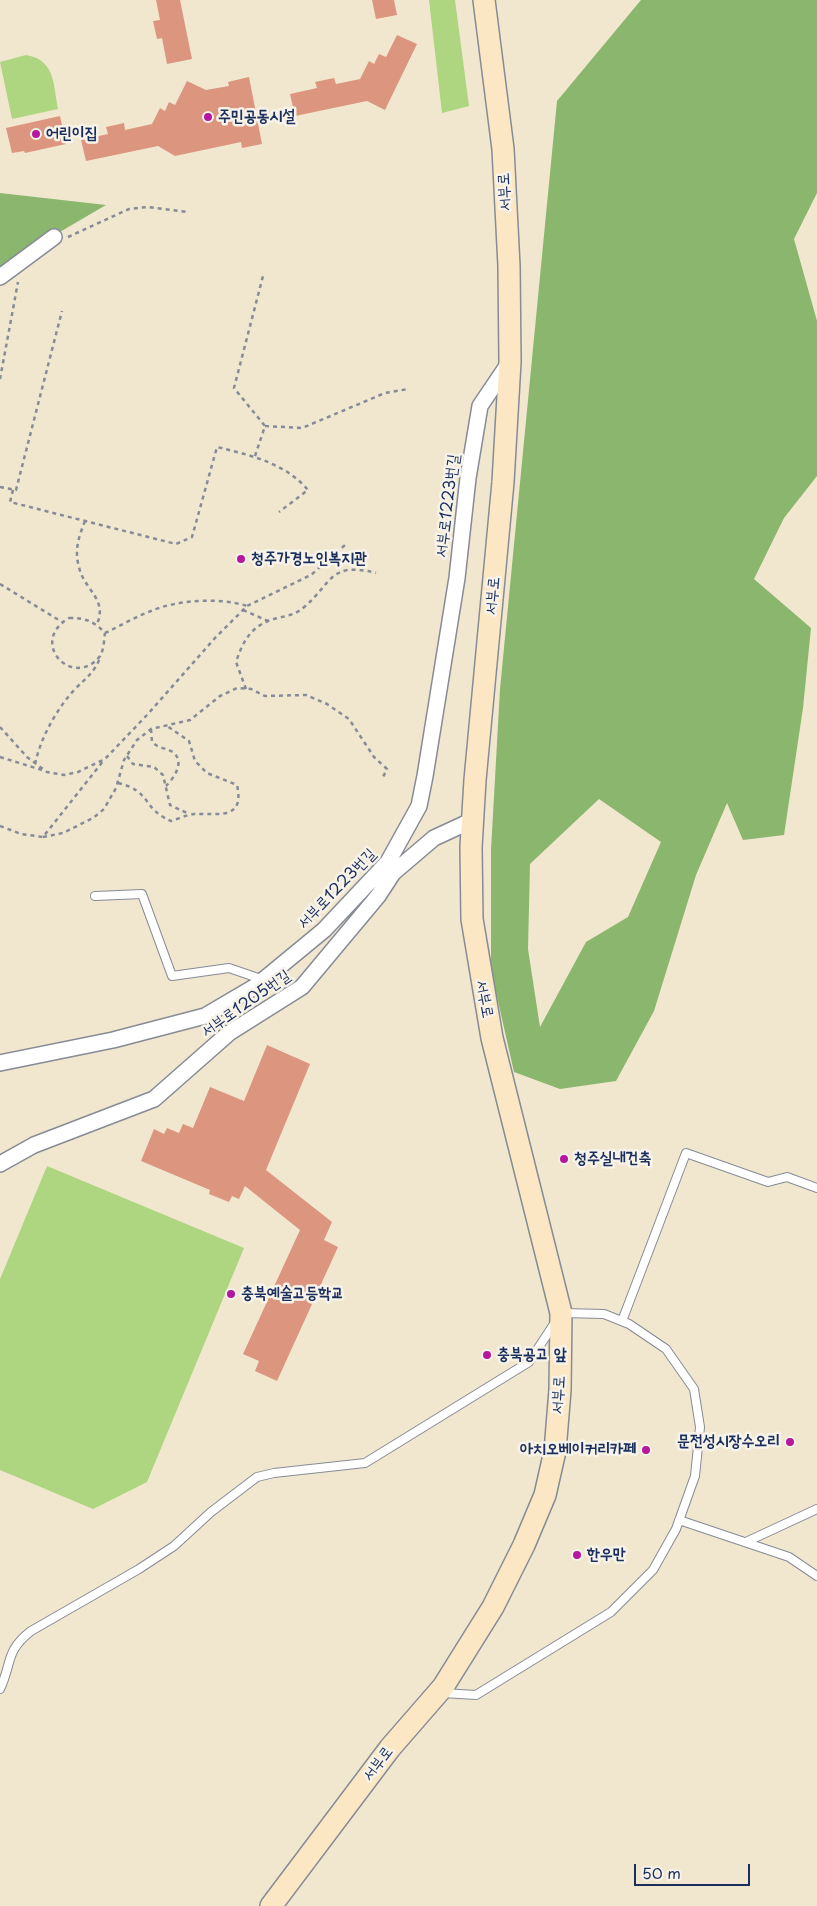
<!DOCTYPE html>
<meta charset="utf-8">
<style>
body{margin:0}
#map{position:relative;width:817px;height:1906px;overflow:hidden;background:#f1e7cf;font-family:"Playpen Sans",sans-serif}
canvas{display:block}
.scale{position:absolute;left:634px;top:1864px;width:116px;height:22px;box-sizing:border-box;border:2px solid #1b2f5e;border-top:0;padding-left:6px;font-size:15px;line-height:18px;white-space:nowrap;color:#1b2f5e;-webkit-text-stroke:4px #f7f3e8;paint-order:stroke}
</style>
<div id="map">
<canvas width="817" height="1906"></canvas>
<div class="scale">50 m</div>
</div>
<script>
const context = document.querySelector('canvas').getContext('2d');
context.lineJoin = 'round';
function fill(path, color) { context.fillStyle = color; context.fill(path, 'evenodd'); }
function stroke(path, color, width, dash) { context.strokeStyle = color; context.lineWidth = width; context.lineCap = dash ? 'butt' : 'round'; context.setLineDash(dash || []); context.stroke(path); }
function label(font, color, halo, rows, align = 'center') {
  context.font = font + ' "Playpen Sans","Poor Story",sans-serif'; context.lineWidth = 5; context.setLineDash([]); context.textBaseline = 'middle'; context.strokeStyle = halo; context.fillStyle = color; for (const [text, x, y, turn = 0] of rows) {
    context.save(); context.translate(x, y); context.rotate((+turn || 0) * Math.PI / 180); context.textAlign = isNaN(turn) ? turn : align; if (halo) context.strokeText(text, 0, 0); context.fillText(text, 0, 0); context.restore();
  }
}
fill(new Path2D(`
 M429,0H455L469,106L442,113Z
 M26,55C56,60 53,85 58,109L12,119L0,62Z
 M47,1166L244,1248L147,1482L93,1509L0,1470V1279Z`), '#aed580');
fill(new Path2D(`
 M641,0H817V193L794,239L817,321V476L784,518L754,579L811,628L803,708L784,835L743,840L727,803L696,875L654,1011L616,1081L560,1089L514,1072L491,970V850L500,689L557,101ZM599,799L661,842L628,917L586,942L540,1027L528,949L530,864Z
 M0,193L106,205L0,267Z`), '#8ab66e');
fill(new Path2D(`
 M156,0H180L192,59L167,64L162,38L157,39L153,21L160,20Z
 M372,0H394L397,15L376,19Z
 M397,35L417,44L385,110L367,101L295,116L290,94L317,88L315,82L334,78L336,84L360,79L369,61L374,64L379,54L386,57Z
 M249,77L262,144L242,148L241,142L175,156L158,146L86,161L81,140L108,134L106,127L124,123L125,130L152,124L160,108L165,111L169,102L175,105L187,81L206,90L229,86L228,82Z
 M60,116L66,144L25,153L24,151L12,153L6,128Z
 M267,1045L310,1064L266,1170L332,1222L324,1240L338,1247L277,1381L255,1371L259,1361L243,1354L300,1230L245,1186L239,1199L232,1196L229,1202L209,1194L210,1190L141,1161L154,1129L164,1134L167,1128L179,1133L183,1124L193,1128L210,1087L244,1101Z`), '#dc957f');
const service = new Path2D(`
 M95,896L142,894L172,976L229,968L264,980
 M622,1321L686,1153L768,1182L787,1177L817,1188
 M679,1520L789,1557L817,1576
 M746,1542L817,1509
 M0,1689C12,1664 5,1651 31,1631L139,1569L174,1546L211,1512L257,1477L274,1473L365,1463L529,1362L556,1321
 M443,1693L476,1695L611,1612L653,1570L676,1529L695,1476L700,1427L694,1389L666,1349L629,1324L604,1314L563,1313`);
const minor = new Path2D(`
 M0,277L54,237
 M0,1063L113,1040L205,1016L256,986L324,930L388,862L419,806L425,776L457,578L468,478L480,406L509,363
 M0,1164L34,1145L154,1099L229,1033L302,987L378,896L393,873L434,838L473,820`);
const secondary = new Path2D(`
 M271,1906L390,1748L443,1687L493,1607L524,1545L545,1495L555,1451L560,1390L561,1313L492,1038L472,919L471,847L475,780L503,482L510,362L509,266L503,149L484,0`);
stroke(service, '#868b96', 10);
stroke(minor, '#868b96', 18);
stroke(secondary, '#868b96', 24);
stroke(new Path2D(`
 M68,237L129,209L147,207L187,212
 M0,379L18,282
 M265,426L302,428L385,393L408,389
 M255,456L265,426L234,388L263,276
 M0,487L16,490L62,311
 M13,490L10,502L176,544L192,537L217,447C250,455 285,463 308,490L279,512
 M85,521C79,536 74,550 79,567C84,590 108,599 97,624
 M0,584L62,622
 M243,610L268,621
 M69,618C85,618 94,621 105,633C104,639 104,650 100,656C74,690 27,643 69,618Z
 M105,633C120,626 135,617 151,611C176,600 220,597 247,606
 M246,689L236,662C242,644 249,629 268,621C280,616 293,617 303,608C333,583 329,561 376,573
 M0,727L27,757L47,772L64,775L78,772L105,759L147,715L215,638L247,606L311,575L345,545
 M151,729L152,742C159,749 168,748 174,753C185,763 173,779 166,786
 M127,756L133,764L154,767L163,775L170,805L189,814
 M0,757L42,770
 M35,764C41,737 56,710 75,689C87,677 94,673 101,656
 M118,783C152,791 142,809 171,821C178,819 186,815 194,814C218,813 245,821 237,785L207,773L195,761L189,741L167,726
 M0,826L21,834L43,837L104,760
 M43,837L63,833L93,818L104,809L116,788L124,760L137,740L151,729L190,720L220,696L237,688L251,689L265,696L306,695L327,704L349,719L374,757L387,769L382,779`), '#868b96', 2.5, [4, 4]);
stroke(service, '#fff', 8);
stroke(minor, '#fff', 15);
stroke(secondary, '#fbe7c3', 21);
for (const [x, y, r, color] of [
 [208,117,5,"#b5179e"],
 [36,134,5,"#b5179e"],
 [241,559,5,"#b5179e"],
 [564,1159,5,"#b5179e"],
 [231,1294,5,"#b5179e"],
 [487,1355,5,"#b5179e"],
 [790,1442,5,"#b5179e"],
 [646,1450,5,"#b5179e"],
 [577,1555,5,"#b5179e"]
]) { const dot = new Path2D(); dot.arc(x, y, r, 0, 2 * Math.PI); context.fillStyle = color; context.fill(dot); stroke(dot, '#f7f3e8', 2); }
label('bold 16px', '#1b2f5e', '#f7f3e8', [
 ["주민공동시설",218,117],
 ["어린이집",46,134],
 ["청주가경노인복지관",251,559],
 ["청주실내건축",574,1159],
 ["충북예술고등학교",241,1294],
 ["충북공고 앞",497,1355],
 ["문전성시장수오리",780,1442,"right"],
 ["아치오베이커리카페",636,1450,"right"],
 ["한우만",587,1555]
], 'left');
label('16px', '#1b2f5e', '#f7f3e8', [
 ["서부로",505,192,-93],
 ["서부로1223번길",448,506,-83],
 ["서부로",493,596,-85],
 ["서부로1223번길",337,889,-46],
 ["서부로",484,999,79],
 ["서부로1205번길",246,1004,-35],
 ["서부로",559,1395,-87],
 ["서부로",378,1764,-53]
]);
</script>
